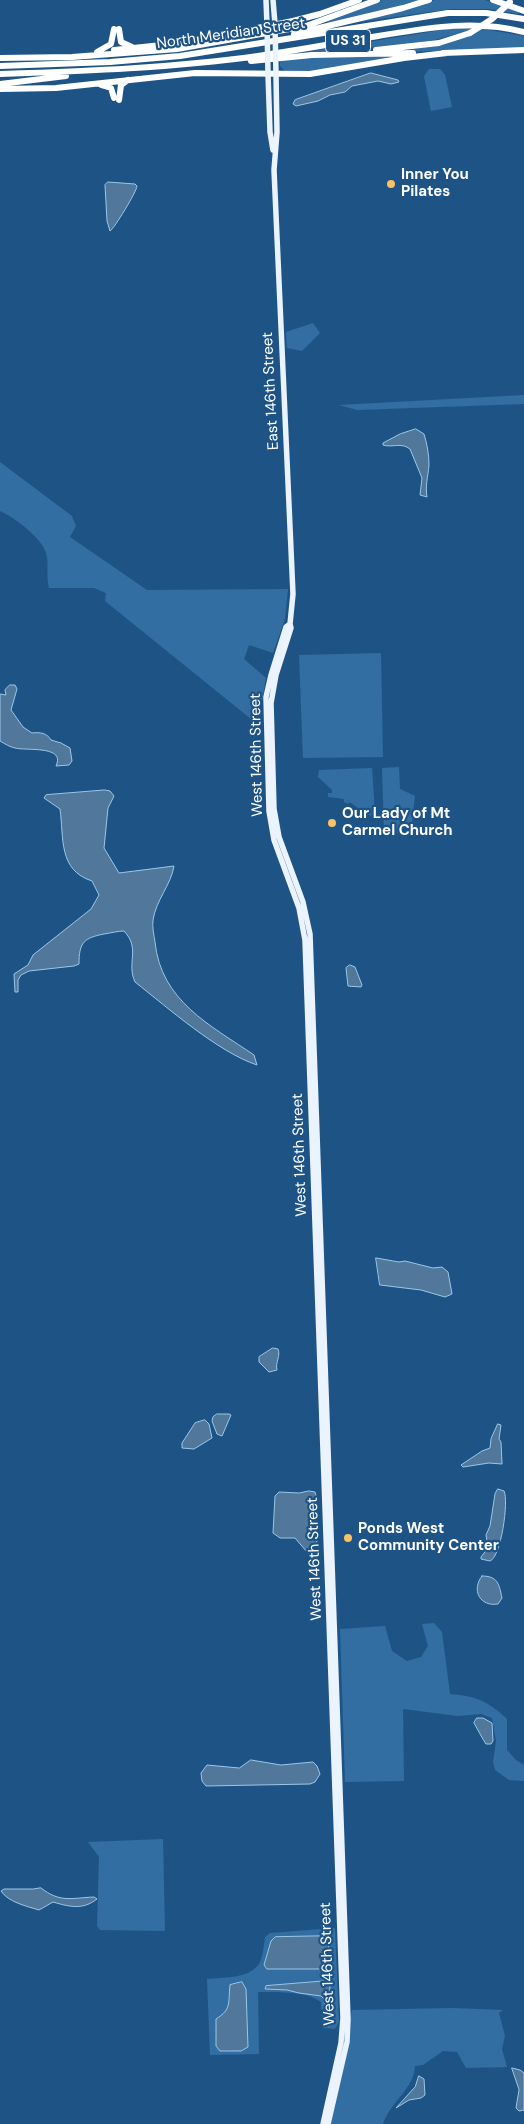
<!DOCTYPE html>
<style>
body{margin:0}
canvas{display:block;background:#1e5485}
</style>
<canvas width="524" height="2124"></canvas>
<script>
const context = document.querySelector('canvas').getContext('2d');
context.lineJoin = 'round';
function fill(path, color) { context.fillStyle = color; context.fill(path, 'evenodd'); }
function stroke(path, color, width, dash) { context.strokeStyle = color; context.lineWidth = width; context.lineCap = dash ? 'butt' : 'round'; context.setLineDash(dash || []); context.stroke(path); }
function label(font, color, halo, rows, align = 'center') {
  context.font = font + ' "DM Sans",sans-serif'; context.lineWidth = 4.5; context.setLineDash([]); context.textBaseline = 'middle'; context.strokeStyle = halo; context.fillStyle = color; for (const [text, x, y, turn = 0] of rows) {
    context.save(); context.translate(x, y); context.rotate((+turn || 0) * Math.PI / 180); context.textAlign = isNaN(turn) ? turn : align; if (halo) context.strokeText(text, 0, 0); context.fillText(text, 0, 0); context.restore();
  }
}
fill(new Path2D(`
 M382,0H420L328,24L327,22Z
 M435,0H485L519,12L518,14L489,9H451L352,23Z
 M447,29H484L524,36V49L397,52L446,44L471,34L466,31L435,40L406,45L307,52Z
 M386,56V59L313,71L286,72L280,66V61L307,58Z
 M429,69H440L445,75L452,107L431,111L424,76Z
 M313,323L320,333L302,351L287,348L286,332Z
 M524,395V404L357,410L339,405Z
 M0,462L72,516L76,526L70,537L147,590L288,589L285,619L273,653L249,645L244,659L266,678L259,718L251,719L105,601L106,593L94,588H49C46,576 49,562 46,553C42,538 14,517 0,511Z
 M381,653L383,757L303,758L299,655Z
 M399,767L400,789L415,796L412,823L402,829L401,833L384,832L382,768Z
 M372,768L375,814L373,816C365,815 357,806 349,802L348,804L344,802V799L328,797V793H332V790L318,777L319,770Z
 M434,1623L442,1632L450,1694C476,1696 488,1701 507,1719V1750L516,1760L524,1765V1781L509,1780L495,1770L493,1762L496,1741L492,1718L481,1714L458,1716L403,1709L404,1781L345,1782L340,1629L385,1626L392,1651L407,1661L421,1657L428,1646L422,1624Z
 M163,1839L165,1931L100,1930L97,1926L99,1857L88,1842Z
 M335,1928L339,2022L335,2029L322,2028L321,2002C308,1991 274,1992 258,1992L259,2054L210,2055L207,1979C223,1977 249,1979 259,1964C263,1957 264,1945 265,1937L270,1933Z
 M452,2008L503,2010L499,2013L505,2036L502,2049L507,2067L466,2068L457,2052L443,2051L423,2065L415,2066C414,2089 390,2102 383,2124H330L352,2010Z`), '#326ea2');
const water = new Path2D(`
 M371,73L398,80L399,82L391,84L378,81L352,86L345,92L330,95L318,101L296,106L293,104L295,100Z
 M108,182L135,184L137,186C137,191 114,229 110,231L107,221L105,185Z
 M416,429L424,434C427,444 429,454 429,465C428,477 425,486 427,497L420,495L422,478L410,449C401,442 392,448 383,445V443L400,434Z
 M10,685H15L17,689L11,710L23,727L32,733C40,732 47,733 51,740L61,743L70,748L72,761L69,765L56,766C66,745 26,751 15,748C10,747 5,744 0,741V694L6,695L5,690Z
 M105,790L110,791L114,796L108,808L104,848L119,873L174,866C171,885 156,900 153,920C152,927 154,935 155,942C161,1001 210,1025 254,1055L257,1065C218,1052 168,1008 135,982C126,963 141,949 124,931C118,931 111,933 104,934C84,938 79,942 79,964L74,966L29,971L21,975L18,980V992H15L14,974L28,965L33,955L91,909L99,895L92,881C58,870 64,838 60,809L44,798L46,795Z
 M350,965L355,967L362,985L361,987L348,986L346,968Z
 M376,1258L399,1262L405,1261L433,1268L442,1267L448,1272L452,1294L445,1297L421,1290L380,1285Z
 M273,1348L278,1349C281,1356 275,1362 277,1370L269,1372L259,1362V1357Z
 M217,1414H229L231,1415L222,1436L217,1434L212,1421L213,1417Z
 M205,1420L209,1424L212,1438L194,1449L182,1448V1443L195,1423Z
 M498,1424L501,1425L499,1439L501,1442L502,1464L489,1463L463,1467L461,1465L482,1451L490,1448L491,1439Z
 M498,1489L504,1491C509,1501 501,1557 490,1561L481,1559V1557L488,1548L486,1535L490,1526L495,1494Z
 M309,1491L315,1492L316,1496L317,1556L315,1559H313L295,1538H280L273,1533L275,1496L279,1492L299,1493Z
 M482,1576C498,1576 499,1584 502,1598L498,1604C480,1607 471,1590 482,1576Z
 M477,1718H483L492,1723L493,1741L491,1744H486C482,1738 478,1730 474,1723Z
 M251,1760L281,1765L313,1762L317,1766L320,1774L315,1782L310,1784L206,1786L202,1781L201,1773L207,1765L239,1768Z
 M41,1888C60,1903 71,1898 94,1897L97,1899C83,1910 70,1907 53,1902L39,1910C26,1906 8,1902 1,1891L4,1889H33Z
 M325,1936L329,1939L327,1968L324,1969H267L264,1965L271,1941L275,1937Z
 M325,1981L330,1983L329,2026L326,2025L324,1999L321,1996L299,1993L287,1990L265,1989L266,1986Z
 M242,1982L246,1989L248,2047L241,2051H220L216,2046V2019C232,2009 228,2003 230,1985Z
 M512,2068L520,2070L524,2073V2110L519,2111L516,2108L519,2090Z
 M419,2076L424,2079L425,2095L421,2098L409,2100L396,2108L415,2087Z`);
fill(water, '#51789b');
stroke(water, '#99c7ec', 1);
stroke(new Path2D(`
 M266,0L267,25
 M273,0L275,24
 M268,74L270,132L273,150
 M276,75L277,132L274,170L293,594L290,624L291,628L276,675L271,703L274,809L279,837L303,902L310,934L348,2019L347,2042L328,2124
 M290,624L286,627L271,675L266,697L269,811L274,840L299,908L305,940L343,2018L341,2043L323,2124`), '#eaf3fe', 5.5);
stroke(new Path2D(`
 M493,0L524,11
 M119,29L121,42L132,47
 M294,34L403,8L429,0
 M114,50L181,43L293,21L320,14L359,0
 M376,50L439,43L470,33
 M97,52L111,44L114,29
 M443,53L524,50
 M0,58L72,57L177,49L306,26L377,0
 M251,61L312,55L413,53
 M0,66L110,62L180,56L448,13H486L524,19
 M0,74C86,71 172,68 258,56C298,50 338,43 378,36C427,28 474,19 524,32
 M0,84L66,76
 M101,85L111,88L114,98
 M0,89L56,88L195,73L310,74L404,58L447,53
 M119,100L121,85L128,80`), '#fff', 6);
stroke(new Path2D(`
 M275,24L276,75
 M267,25L268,74`), '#eaf3fe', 5.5);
stroke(new Path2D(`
 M470,33L492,19L510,2`), '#fff', 6);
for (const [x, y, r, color] of [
 [391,184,5,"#f9c265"],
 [332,823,5,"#f9c265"],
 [348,1538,5,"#f9c265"]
]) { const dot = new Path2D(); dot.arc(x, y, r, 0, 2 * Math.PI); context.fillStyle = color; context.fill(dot); stroke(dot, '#1e5485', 2); }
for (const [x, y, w] of [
 [348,41,45]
]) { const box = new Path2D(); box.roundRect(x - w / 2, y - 11.5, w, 23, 4); context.fillStyle = '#1e5485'; context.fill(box); stroke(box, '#fff', 1); }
label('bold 14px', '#fff', null, [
 ["US 31",348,41]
]);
label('15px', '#fff', '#1e5485', [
 ["North Meridian Street",231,34,-8],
 ["East 146th Street",271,391,-93],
 ["West 146th Street",257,755,-91],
 ["West 146th Street",300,1155,-92],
 ["West 146th Street",315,1559,-92],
 ["West 146th Street",328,1964,-92]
]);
label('bold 15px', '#fff', '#1e5485', [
 ["Inner You",401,175],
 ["Pilates",401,192],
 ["Our Lady of Mt",342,814],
 ["Carmel Church",342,831],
 ["Ponds West",358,1529],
 ["Community Center",358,1546]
], 'left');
</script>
